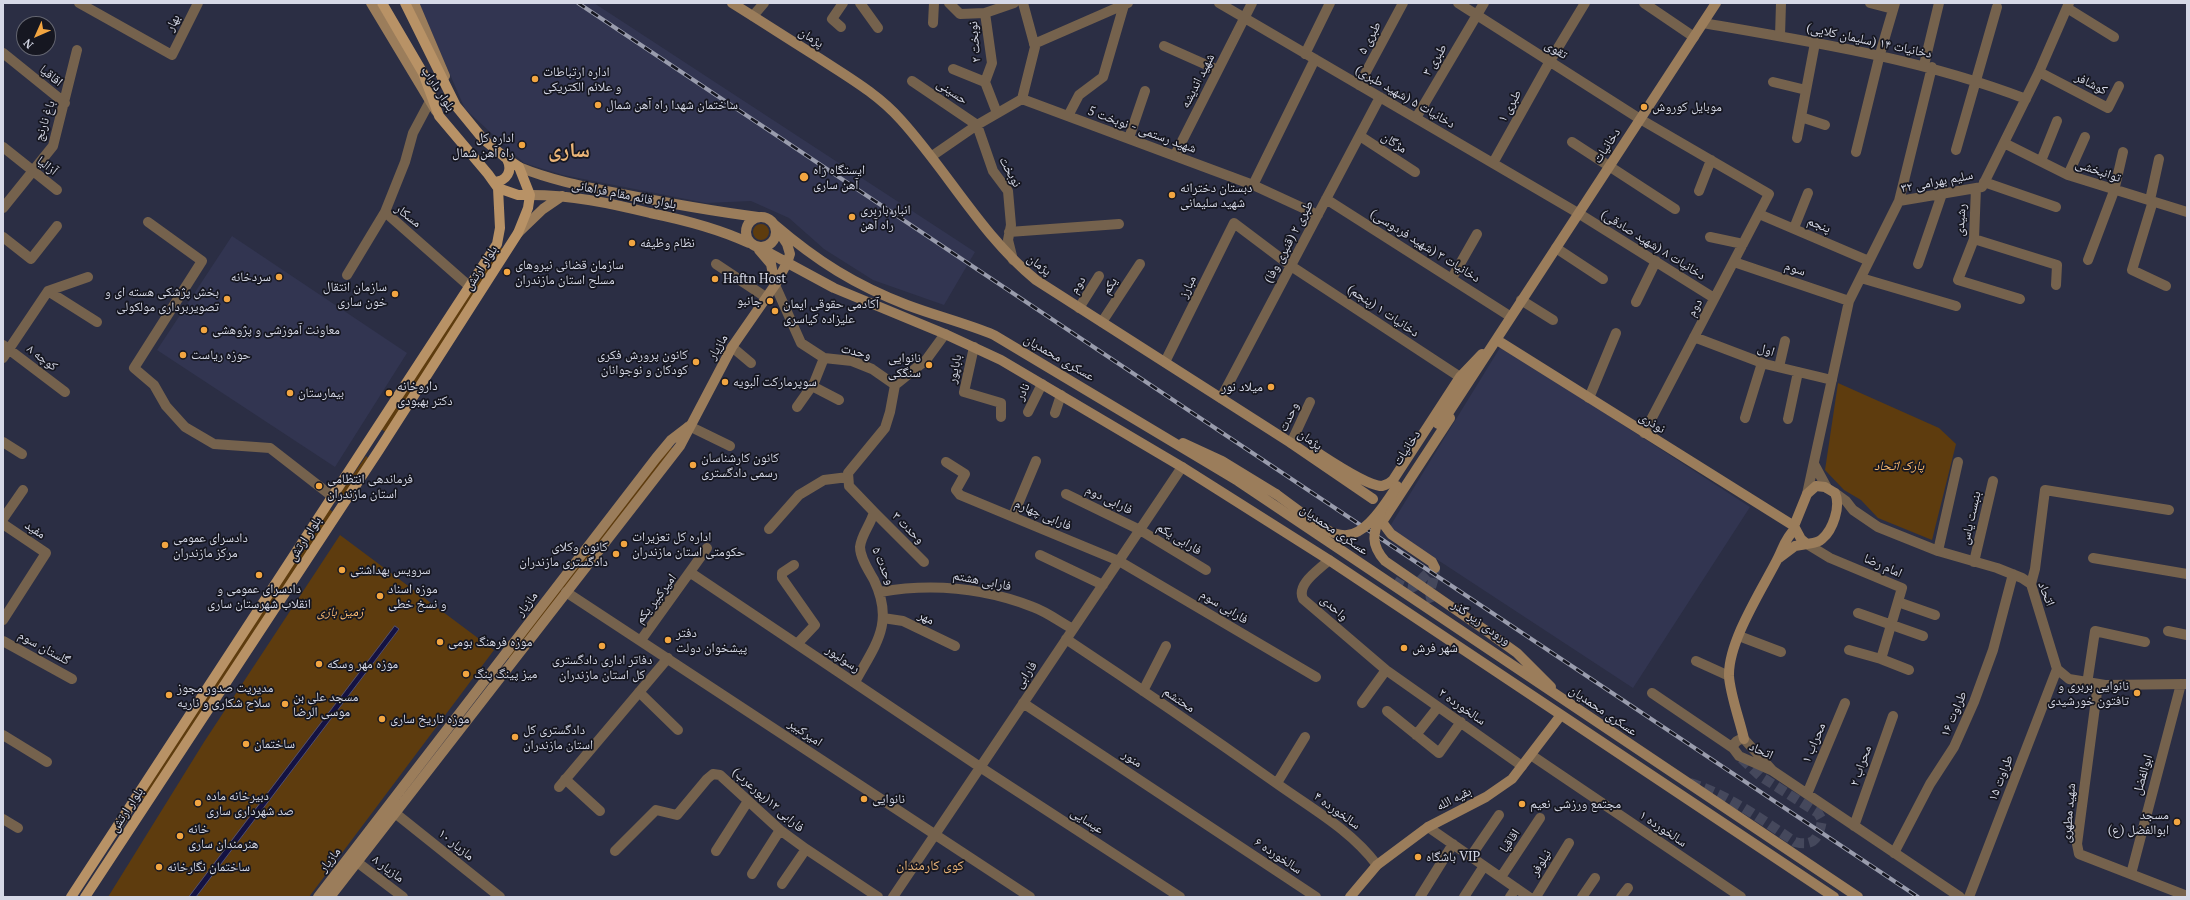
<!DOCTYPE html>
<meta charset="utf-8">
<style>
body{margin:0}
#map{position:relative;width:2190px;height:900px;overflow:hidden;background:#2b2e44;font-family:"PT Serif",serif}
canvas{display:block}
.frame{position:absolute;inset:0;border:4px solid #d6d9e7;pointer-events:none}
.north{position:absolute;left:16px;top:16px;width:40px;height:40px;box-sizing:border-box;background:#161721;border:1px solid #636570;border-radius:50%;rotate:225deg;font-size:11px;font-weight:700;line-height:16px;text-align:center;color:#d6d9e7}
.north::after{content:'';display:block;margin:auto;width:14px;height:18px;background:#f2a541;clip-path:polygon(50% 0,100% 100%,50% 72%,0 100%)}
</style>
<div id="map">
<canvas width="2190" height="900"></canvas>
<div class="frame"></div>
<div class="north">N</div>
</div>
<script>
const context = document.querySelector('canvas').getContext('2d');
context.lineJoin = 'round';
function fill(path, color) { context.fillStyle = color; context.fill(path, 'evenodd'); }
function stroke(path, color, width, dash) { context.strokeStyle = color; context.lineWidth = width; context.lineCap = dash ? 'butt' : 'round'; context.setLineDash(dash || []); context.stroke(path); }
function label(font, color, halo, rows, align = 'center') {
  context.font = font + ' "PT Serif","Noto Naskh Arabic",serif'; context.lineWidth = 3.5; context.setLineDash([]); context.textBaseline = 'middle'; context.strokeStyle = halo; context.fillStyle = color; for (const [text, x, y, turn = 0] of rows) {
    context.save(); context.translate(x, y); context.rotate((+turn || 0) * Math.PI / 180); context.textAlign = isNaN(turn) ? turn : align; if (halo) context.strokeText(text, 0, 0); context.fillText(text, 0, 0); context.restore();
  }
}
fill(new Path2D(`
 M419,3H594L975,252L944,305L873,280L824,249L789,218L751,201L706,203L563,175L524,163L465,109Z
 M232,236L407,353L335,467L157,350Z
 M1501,346L1750,507L1633,688L1389,528Z`), '#323551');
fill(new Path2D(`
 M753 232a8 8 0 1 1 16 0a8 8 0 1 1-16 0Z
 M498,246L503,249L387,433L381,429Z
 M1838,383L1939,428L1956,444L1932,540L1878,518L1861,500L1844,490L1825,470Z
 M669,447L673,448L511,660L506,656Z
 M366,456L369,459L344,498L339,495Z
 M329,509L334,513L146,800L141,797Z
 M340,535L494,650L309,897H108L204,742Z`), '#5e3c0e');
const water = new Path2D(`
 M395,626L399,629L196,897H189Z`);
fill(water, '#141243');
stroke(water, '#4e4e74', 1);
stroke(new Path2D(`
 M1394,581C1419,598 1416,578 1435,568C1435,585 1425,589 1434,606
 M1690,783C1729,795 1761,819 1795,842C1814,847 1819,838 1822,820L1818,813L1760,776L1740,757`), '#45485c', 10, [10, 5]);
stroke(new Path2D(`
 M79,3L172,55L198,3
 M860,3L878,28
 M949,3L960,14L985,13L1014,3
 M1219,3L1578,213L1714,298
 M1458,3L1640,119L1769,194L1644,433
 M1644,3L1694,37
 M1870,3L1893,9
 M2067,8L2114,37
 M985,13L992,63L985,82L997,113
 M753,16L764,3
 M933,23L934,3
 M1703,23C1813,42 1922,59 2026,99
 M841,27L832,19L843,3
 M1780,36L1781,3
 M1034,44L1128,3
 M1164,46L1218,70
 M3,53L65,103
 M1305,54L1330,3
 M1924,65L1939,3
 M953,69L985,82
 M2039,72L2108,108L2119,86
 M912,81L977,125L993,171L1008,191L1011,225L1008,240L1013,260
 M1773,82L1806,90
 M1359,85L1403,3
 M1022,99L1253,185L1318,215
 M1068,116L1079,95L1103,77L1124,5
 M1801,117L1825,125
 M1416,118L1484,3
 M1360,136L1415,172
 M1129,138L1145,91
 M1797,138L1815,43
 M1572,142L1675,209
 M2004,143L2068,175L2187,212
 M3,147L57,190
 M1956,150L1997,7
 M1856,152L1880,54L1895,3
 M1175,155L1252,3
 M932,156L977,125L1022,99L1035,47L1023,3
 M2041,161L2057,121
 M1493,163L1550,61L1585,3
 M2068,175L2085,137
 M1984,182L2056,207
 M1253,185L1315,59
 M1976,188L1974,239L1958,280L2020,299
 M1699,191L1711,160
 M1326,199L1508,315
 M2150,200L2159,159
 M1899,201L1932,67
 M2153,201L2132,270L2166,286
 M3,208L53,146L77,50
 M385,212L405,162L413,133L429,103
 M1759,214L1869,261
 M148,222L202,261L134,368L154,385L166,406L185,427L214,444L270,448L333,497
 M1794,228L1808,193
 M1009,232L1119,224
 M3,237L31,259L57,226
 M1710,237L1743,244
 M1974,239L2057,265L2056,285
 M1556,248L1603,279
 M2088,260L2114,191L2123,152
 M1734,262L1849,301
 M716,264L767,298
 M1918,264L1942,194
 M347,275L385,212L469,286
 M1452,278L1477,234
 M1861,278L1956,306
 M775,285L801,343L824,358L852,361L872,369L895,385L926,360L945,334
 M48,291L97,322
 M1521,300L1553,320
 M1636,302L1656,261
 M1079,308L1099,276
 M1102,322L1140,264
 M1694,337L1765,364L1832,380
 M3,345L65,392
 M732,347L751,363
 M974,347L964,392L1001,403V417
 M3,358L48,291L88,277
 M1165,362L1234,223L1291,266L1460,377
 M1779,367L1785,341
 M812,386L839,400
 M1221,398L1380,97
 M1589,398L1616,333
 M797,407L814,383L824,358
 M1028,412L1042,384
 M1055,413L1061,395
 M1745,418L1762,363
 M1788,419L1798,372
 M689,426L730,446
 M3,442L22,454
 M1291,443L1310,402
 M946,462L965,474L956,490L960,495L1119,561L1316,677
 M1814,464L1827,488
 M1835,493L1846,501L1853,510L1878,527L1938,551L1997,568L2022,578L2031,584L2057,669L2069,679L2105,685L2187,684
 M1066,494L1140,530L1206,570
 M1807,494L1849,301L1899,201L1982,187L2039,72L2069,3
 M874,512L924,562
 M1013,516L1036,461
 M3,519L23,490
 M3,524L46,553L3,620
 M769,529L799,495L824,480L848,477
 M1807,544L1830,558L1902,588L1881,659
 M1938,551L1958,462
 M1040,555L1103,585
 M2093,558L2187,574
 M1329,560C1319,570 1296,584 1303,599L1386,670L1522,766
 M1974,562L1993,481
 M794,565L782,573V578L815,625L797,644
 M691,573L980,767L1180,897
 M2031,584L2035,569L2045,490L2169,510
 M566,592L1030,897
 M880,592C932,583 984,588 1033,607C1047,612 1060,622 1073,629
 M1898,602L1935,615
 M1858,613L1923,636
 M883,618L903,621L955,646
 M2168,631L2187,635
 M1739,636L1781,652
 M1066,639C1137,686 1207,734 1276,783C1311,808 1351,830 1377,865
 M641,640L707,548
 M3,641L72,679
 M1849,650L1881,659L1909,670
 M1696,661L1729,676
 M855,682C875,645 895,624 874,580C869,571 860,558 860,547C861,535 871,524 874,512L849,486L848,473L885,428L890,412L895,385
 M2087,684L2095,631L2145,642
 M2098,684L2077,844L2079,854L2187,896
 M1143,691L1166,646
 M639,692L678,730
 M1652,693L1733,748
 M1023,703L1316,897
 M1362,703L1386,670
 M1387,711L1439,753L1461,722
 M3,735L47,762
 M1416,735L1438,707
 M1531,755L1741,897
 M1773,771L1744,739C1738,739 1734,742 1733,748L1739,756L1773,771L1960,897
 M565,779L600,811
 M1277,783L1305,737
 M559,787L668,658
 M1807,794L1845,703
 M395,813L500,897
 M3,819L18,828
 M1854,826L1893,716
 M1428,827L1529,897
 M615,851L656,810L677,815L707,779L713,774L720,775L780,830L806,849L878,897
 M716,851L748,801
 M1894,853L1930,784L1954,747L1974,702L1993,650L2013,574
 M1471,856L1499,815
 M357,862L403,897
 M752,874L780,830
 M2131,874L2181,684
 M1501,877L1540,818
 M782,884L806,849
 M893,897L1182,467
 M1420,897L1453,844
 M1464,897L1484,866
 M1510,897L1516,888
 M1536,897L1569,843
 M1582,897L1595,878
 M1621,897L1628,888
 M1969,897L2057,669`), '#75624d', 10);
stroke(new Path2D(`
 M371,3L436,111
 M414,3L445,76
 M732,3C761,21 790,40 819,58C848,77 878,94 901,120C948,172 982,236 1036,280L1291,443L1373,499
 M519,167C553,181 587,187 622,194C667,203 712,211 758,217
 M530,195C571,195 610,203 650,213C685,220 717,228 749,243
 M746 232a15 15 0 1 1 30 0a15 15 0 1 1-30 0Z
 M775,225C817,261 855,285 907,305C936,316 965,323 994,335L1238,481L1858,897
 M518,233L543,209L562,196
 M760,248L834,288L945,334L1001,360L1182,467L1329,560L1834,897
 M759,250L771,264L775,285
 M1497,340L1794,526
 M1438,424L1447,415L1716,3
 M1183,443L1222,461L1276,494
 M1315,451C1329,460 1367,486 1382,486C1387,485 1390,483 1393,480L1460,377L1482,354
 M1816,486L1825,487L1835,493C1841,506 1833,530 1822,539C1818,543 1813,543 1807,544L1801,539L1794,526L1807,494Z
 M1779,558L1795,546L1807,544
 M1435,568L1432,562L1391,534L1382,522L1450,418
 M1485,630L1517,653L1551,687
 M1744,739C1740,721 1730,694 1729,676C1728,642 1761,591 1777,560C1783,549 1785,538 1795,529
 M318,897L656,458L671,440L688,427
 M330,897L680,446L732,347L775,285L787,263L790,254L787,244L781,235
 M1350,897L1377,865L1428,827L1486,797L1512,779L1561,715`), '#9b7d5b', 10);
stroke(new Path2D(`
 M382,3L423,73L439,116L488,174L498,188L518,195H530
 M494,182C507,181 513,171 507,159
 M71,897L497,244L500,228L498,188
 M85,897L379,450L518,233L528,208L530,195L519,167L507,159L483,139L456,106L405,3`), '#b89266', 10);
const rail = new Path2D(`
 M578,3L1918,897`);
stroke(rail, '#999cad', 4);
stroke(rail, '#161721', 2.5, [8]);
stroke(new Path2D(`
 M1276,494C1337,538 1349,562 1397,486
 M1381,512C1374,532 1369,543 1385,561L1485,630`), '#9b7d5b', 10);
for (const [x, y, r, color] of [
 [535,79,4,"#f2a541"],
 [598,105,4,"#f2a541"],
 [1644,107,4,"#f2a541"],
 [522,145,4,"#f2a541"],
 [804,177,5,"#f2a541"],
 [1172,195,4,"#f2a541"],
 [852,217,4,"#f2a541"],
 [632,243,4,"#f2a541"],
 [507,272,4,"#f2a541"],
 [279,277,4,"#f2a541"],
 [715,279,4,"#f2a541"],
 [395,294,4,"#f2a541"],
 [227,299,4,"#f2a541"],
 [770,301,4,"#f2a541"],
 [775,311,4,"#f2a541"],
 [204,330,4,"#f2a541"],
 [183,355,4,"#f2a541"],
 [696,362,4,"#f2a541"],
 [929,365,4,"#f2a541"],
 [725,382,4,"#f2a541"],
 [1271,387,4,"#f2a541"],
 [290,393,4,"#f2a541"],
 [389,393,4,"#f2a541"],
 [693,465,4,"#f2a541"],
 [319,486,4,"#f2a541"],
 [624,544,4,"#f2a541"],
 [165,545,4,"#f2a541"],
 [616,554,4,"#f2a541"],
 [342,570,4,"#f2a541"],
 [259,575,4,"#f2a541"],
 [380,596,4,"#f2a541"],
 [668,640,4,"#f2a541"],
 [440,642,4,"#f2a541"],
 [602,646,4,"#f2a541"],
 [1404,648,4,"#f2a541"],
 [319,664,4,"#f2a541"],
 [466,674,4,"#f2a541"],
 [2137,693,4,"#f2a541"],
 [169,695,4,"#f2a541"],
 [285,704,4,"#f2a541"],
 [382,719,4,"#f2a541"],
 [515,737,4,"#f2a541"],
 [246,744,4,"#f2a541"],
 [864,799,4,"#f2a541"],
 [198,803,4,"#f2a541"],
 [1522,804,4,"#f2a541"],
 [2177,822,4,"#f2a541"],
 [180,836,4,"#f2a541"],
 [1418,857,4,"#f2a541"],
 [159,867,4,"#f2a541"]
]) { const dot = new Path2D(); dot.arc(x, y, r, 0, 2 * Math.PI); context.fillStyle = color; context.fill(dot); stroke(dot, '#161721', 1.5); }
label('13px', '#d6d9e7', '#161721', [
 ["بهار",173,23,-63],
 ["پژمان",811,38,32],
 ["طبری ۵",1370,38,-62],
 ["دخانیات ۱۴ (سلیمان کلایی)",1869,41,12],
 ["نوبخت ۲",975,42,-95],
 ["تقوی",1556,50,33],
 ["طبری ۳",1435,60,-59],
 ["اقاقیا",51,76,39],
 ["شهید اندیشه",1198,81,-63],
 ["کوشافر",2091,84,27],
 ["بلوار داراب",438,89,57],
 ["حسینی",952,92,34],
 ["دخانیات ۵ (شهید طبری)",1405,97,30],
 ["طبری ۱",1510,106,-61],
 ["باغ نارنج",45,121,-72],
 ["شهید رستمی - نوبخت 5",1142,130,20],
 ["مژگان",1394,143,33],
 ["دخانیات",1607,146,-57],
 ["آزالیا",47,166,38],
 ["توانبخشی",2098,171,19],
 ["نوبخت",1010,172,62],
 ["سلیم بهرامی ۳۲",1937,182,-11],
 ["بلوار قائم مقام فراهانی",624,195,11],
 ["مسکار",408,216,38],
 ["رشیدی",1961,220,-86],
 ["پنجم",1819,225,23],
 ["طبری ۲ (قنبری وفا)",1289,242,-62],
 ["دخانیات ۸ (شهید صادقی)",1653,245,32],
 ["دخانیات ۳ (شهید فردوسی)",1425,246,32],
 ["پژمان",1039,265,37],
 ["بلوار ارتش",481,268,-57],
 ["سوم",1795,269,19],
 ["دوم",1078,285,-57],
 ["یکم",1110,286,-57],
 ["مبارز",1188,287,-64],
 ["دوم",1695,308,-62],
 ["دخانیات ۱ (پنجم)",1383,311,34],
 ["مازیار",718,347,-59],
 ["اول",1766,350,18],
 ["وحدت",856,352,14],
 ["کوچه ۸",42,358,37],
 ["عسکری محمدیان",1059,358,30],
 ["باباپور",955,369,-79],
 ["نادر",1023,392,-64],
 ["وحدت",1289,417,-65],
 ["نوذری",1652,423,32],
 ["پژمان",1310,440,35],
 ["دخانیات",1407,448,-57],
 ["فارابی دوم",1109,500,26],
 ["فارابی چهارم",1043,515,23],
 ["بنبست یاس",1971,518,-77],
 ["وحدت ۳",908,528,45],
 ["مفید",35,530,34],
 ["عسکری محمدیان",1334,530,34],
 ["بلوار ارتش",305,539,-57],
 ["فارابی یکم",1179,539,31],
 ["وحدت ۵",883,566,67],
 ["امام رضا",1883,566,24],
 ["فارابی هشتم",982,581,11],
 ["اتحاد",2046,594,68],
 ["امیرکبیر یکم",656,599,-53],
 ["مازیار",527,604,-52],
 ["فارابی سوم",1224,607,31],
 ["واحدی",1334,608,41],
 ["مهر",926,618,26],
 ["ورودی زیر گذر",1481,623,35],
 ["گلستان سوم",44,648,29],
 ["رسولپور",843,659,34],
 ["فارابی",1026,675,-56],
 ["محتشم",1179,700,34],
 ["سالخورده ۲",1462,707,35],
 ["عسکری محمدیان",1603,711,34],
 ["طراوت ۱۶",1954,714,-67],
 ["امیرکبیر",805,733,34],
 ["محراب ۱",1814,743,-67],
 ["اتحاد",1761,751,24],
 ["منور",1132,759,34],
 ["محراب ۲",1861,766,-71],
 ["ابوالفضل",2143,775,-74],
 ["طراوت ۱۵",2001,778,-69],
 ["بقیه الله",1454,799,-27],
 ["فارابی ۱۲(پورعرب)",768,800,41],
 ["بلوار ارتش",127,810,-57],
 ["سالخورده ۴",1337,811,36],
 ["شهید مطهری",2069,813,-85],
 ["عیسایی",1087,821,33],
 ["سالخورده ۱",1663,829,34],
 ["اقاقیا",1510,841,-56],
 ["مازیار ١٠",456,845,39],
 ["سالخورده ۶",1278,856,34],
 ["مازیار",330,860,-52],
 ["نیلوفر",1541,863,-58],
 ["مازیار ٨",388,869,37]
]);
label('13px', '#d6d9e7', '#161721', [
 ["اداره ارتباطات",543,72],
 ["و علائم الکتریکی",543,87],
 ["ساختمان شهدا راه آهن شمال",606,105],
 ["موبایل کوروش",1652,107],
 ["اداره کل",514,138,"right"],
 ["راه آهن شمال",514,153,"right"],
 ["ایستگاه راه",813,170],
 ["آهن ساری",813,185],
 ["دبستان دخترانه",1180,188],
 ["شهید سلیمانی",1180,203],
 ["انبار باربری",860,210],
 ["راه آهن",860,225],
 ["نظام وظیفه",640,243],
 ["سازمان قضائی نیروهای",515,265],
 ["مسلح استان مازندران",515,280],
 ["سردخانه",271,277,"right"],
 ["Haftn Host",723,279],
 ["سازمان انتقال",387,287,"right"],
 ["خون ساری",387,302,"right"],
 ["بخش پژشکی هسته ای و",219,292,"right"],
 ["تصویربرداری مولکولی",219,307,"right"],
 ["جانبو",762,301,"right"],
 ["آکادمی حقوقی ایمان",783,304],
 ["علیزاده کیاسری",783,319],
 ["معاونت آموزشی و پژوهشی",212,330],
 ["حوزه ریاست",191,355],
 ["کانون پرورش فکری",688,355,"right"],
 ["کودکان و نوجوانان",688,370,"right"],
 ["نانوایی",921,358,"right"],
 ["سنگکی",921,373,"right"],
 ["سوپرمارکت آلبویه",733,382],
 ["داروخانه",397,386],
 ["دکتر بهبودی",397,401],
 ["میلاد نور",1263,387,"right"],
 ["بیمارستان",298,393],
 ["کانون کارشناسان",701,458],
 ["رسمی دادگستری",701,473],
 ["فرماندهی انتظامی",327,479],
 ["استان مازندران",327,494],
 ["اداره کل تعزیرات",632,537],
 ["حکومتی استان مازندران",632,552],
 ["دادسرای عمومی",173,538],
 ["مرکز مازندران",173,553],
 ["کانون وکلای",608,547,"right"],
 ["دادگستری مازندران",608,562,"right"],
 ["سرویس بهداشتی",350,570],
 ["دادسرای عمومی و",259,589,"center"],
 ["انقلاب شهرستان ساری",259,604,"center"],
 ["موزه اسناد",388,589],
 ["و نسخ خطی",388,604],
 ["دفتر",676,633],
 ["پیشخوان دولت",676,648],
 ["موزه فرهنگ بومی",448,642],
 ["شهر فرش",1412,648],
 ["دفاتر اداری دادگستری",602,660,"center"],
 ["کل استان مازندران",602,675,"center"],
 ["موزه مهر وسکه",327,664],
 ["میز پینگ پنگ",474,674],
 ["نانوایی بربری و",2129,686,"right"],
 ["تافتون خورشیدی",2129,701,"right"],
 ["مدیریت صدور مجوز",177,688],
 ["سلاح شکاری و ناریه",177,703],
 ["مسجد علی بن",293,697],
 ["موسی الرضا",293,712],
 ["موزه تاریخ ساری",390,719],
 ["دادگستری کل",523,730],
 ["استان مازندران",523,745],
 ["ساختمان",254,744],
 ["دبیرخانه ماده",206,796],
 ["صد شهرداری ساری",206,811],
 ["نانوایی",872,799],
 ["مجتمع ورزشی نعیم",1530,804],
 ["مسجد",2169,815,"right"],
 ["ابوالفضل (ع)",2169,830,"right"],
 ["خانه",188,829],
 ["هنرمندان ساری",188,844],
 ["باشگاه VIP",1426,857],
 ["ساختمان نگارخانه",167,867]
], 'left');
label('italic 13px', '#febd72', '#161721', [
 ["پارک اتحاد",1899,466],
 ["زمین بازی",340,612]
]);
label('14px', '#ebb578', '#161721', [
 ["کوی کارمندان",930,866]
]);
label('bold 21px', '#ebb578', '#161721', [
 ["ساری",569,151]
]);
</script>
